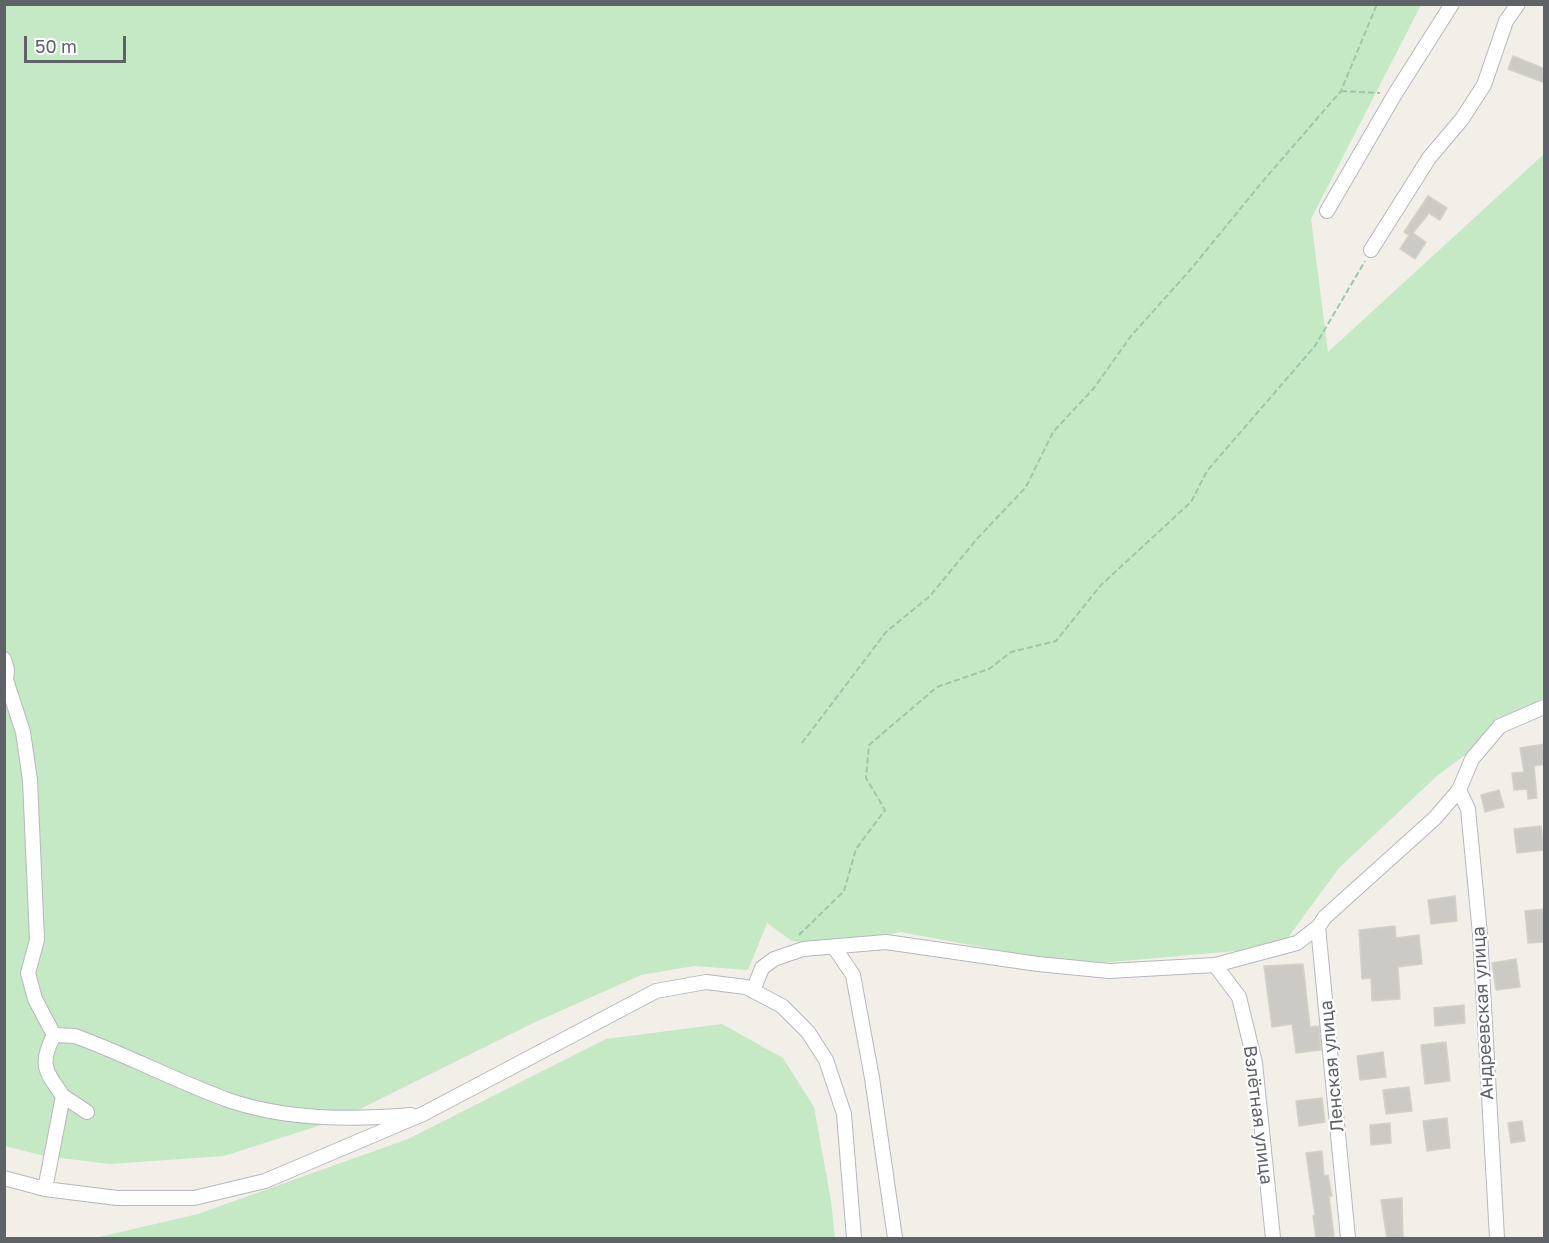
<!DOCTYPE html>
<meta charset="utf-8">
<style>
body{margin:0}
#map{position:relative;width:1549px;height:1243px;overflow:hidden;background:#f1efe8;font-family:"Golos Text",sans-serif}
canvas{display:block}
.frame{position:absolute;inset:0;border:6px solid #5f6368;pointer-events:none}
.scale{position:absolute;left:24px;top:36px;width:102px;height:27px;box-sizing:border-box;border:3px solid #5f6368;border-top:0;padding-left:8px;font-size:18px;line-height:21px;white-space:nowrap;color:#5f6368;-webkit-text-stroke:4px #fff;paint-order:stroke}
</style>
<div id="map">
<canvas width="1549" height="1243"></canvas>
<div class="frame"></div>
<div class="scale">50 m</div>
</div>
<script>
const context = document.querySelector('canvas').getContext('2d');
context.lineJoin = 'round';
function fill(path, color) { context.fillStyle = color; context.fill(path, 'evenodd'); }
function stroke(path, color, width, dash) { context.strokeStyle = color; context.lineWidth = width; context.lineCap = dash ? 'butt' : 'round'; context.setLineDash(dash || []); context.stroke(path); }
function label(font, color, halo, rows, align = 'center') {
  context.font = font + ' "Golos Text",sans-serif'; context.lineWidth = 4.5; context.setLineDash([]); context.textBaseline = 'middle'; context.strokeStyle = halo; context.fillStyle = color; for (const [text, x, y, turn = 0] of rows) {
    context.save(); context.translate(x, y); context.rotate((+turn || 0) * Math.PI / 180); context.textAlign = isNaN(turn) ? turn : align; if (halo) context.strokeText(text, 0, 0); context.fillText(text, 0, 0); context.restore();
  }
}
fill(new Path2D(`
 M5,5H1421L1311,219L1328,352L1544,154V697L1438,775L1339,868L1281,947L1077,965L901,932L839,945L792,941L767,923L748,970L694,966L641,975L531,1024L340,1119L224,1156L110,1164L45,1156L5,1146Z
 M722,1024L783,1058L814,1107L831,1201L835,1238H95L198,1214L408,1139L606,1039Z`), '#c5e8c5');
const building = new Path2D(`
 M1513,56L1545,69V83L1508,69Z
 M1428,196L1447,208L1440,220L1429,213L1413,233L1426,242L1415,259L1400,249L1409,235L1404,232Z
 M1545,744V764L1534,766L1537,798L1528,799L1527,789L1514,790L1512,773L1524,772L1520,748Z
 M1499,790L1504,807L1485,812L1481,795Z
 M1541,826L1544,850L1517,853L1514,829Z
 M1455,896L1457,921L1431,924L1428,900Z
 M1545,909V942L1528,943L1525,911Z
 M1395,926L1396,938L1419,935L1422,964L1398,967L1400,999L1372,1001L1371,978L1362,979L1359,930Z
 M1516,959L1520,987L1496,990L1492,963Z
 M1303,964L1310,1027L1319,1026L1321,1050L1296,1053L1292,1024L1272,1027L1264,966Z
 M1464,1005L1465,1023L1435,1026L1434,1008Z
 M1446,1042L1450,1081L1425,1084L1421,1045Z
 M1383,1052L1386,1077L1360,1080L1357,1056Z
 M1409,1087L1412,1111L1386,1114L1383,1090Z
 M1322,1098L1325,1122L1299,1126L1296,1101Z
 M1447,1118L1450,1148L1427,1151L1423,1121Z
 M1522,1121L1525,1141L1511,1143L1508,1123Z
 M1390,1123L1391,1143L1371,1145L1370,1125Z
 M1322,1151L1324,1176L1328,1175L1332,1196H1329L1334,1236L1316,1239L1313,1216L1315,1215L1306,1153Z
 M1402,1198L1403,1239H1387L1381,1200Z`);
fill(building, '#cccac5');
stroke(building, '#d6d1c6', 1.5);
const minor = new Path2D(`
 M1327,211L1395,94L1452,4
 M1371,250L1429,158L1462,119L1484,85L1506,21L1518,4
 M4,659L7,670L6,680L23,732L30,780L37,940L28,973L35,999L54,1035
 M1459,790L1468,809L1480,934L1497,1238
 M834,947L853,975L872,1078L895,1238
 M1215,965L1239,997L1255,1063L1273,1238
 M753,991L762,968L774,959L803,949L886,942L1038,964L1109,971L1215,965L1297,943L1318,927
 M63,1096L87,1112
 M4,1178L45,1189L117,1198H194L265,1181L423,1114L656,991L706,982L746,987L782,1006L808,1032L826,1060L844,1114L854,1238
 M45,1189L63,1096C45,1071 39,1064 54,1035L75,1036C127,1055 176,1081 228,1100C286,1120 351,1120 411,1115
 M1348,1238L1318,927L1325,917L1435,818L1459,790L1472,759L1500,726L1544,707`);
stroke(minor, '#b5b8bc', 16);
stroke(new Path2D(`
 M1341,91L1380,93
 M802,743L886,632L930,596L976,540L1026,487L1053,432L1094,388L1131,336L1191,269L1263,181L1341,91L1377,4
 M799,935L844,891L856,849L885,810L866,778L869,745L937,687L989,669L1011,652L1056,641L1101,585L1191,502L1207,471L1315,346L1365,261`), '#9cc7a9', 2, [6, 3]);
stroke(minor, '#fff', 14);
label('18px', '#5f6368', '#fff', [
 ["Андреевская улица",1483,1013,-93],
 ["Ленская улица",1332,1066,-95],
 ["Взлётная улица",1258,1115,83]
]);
</script>
